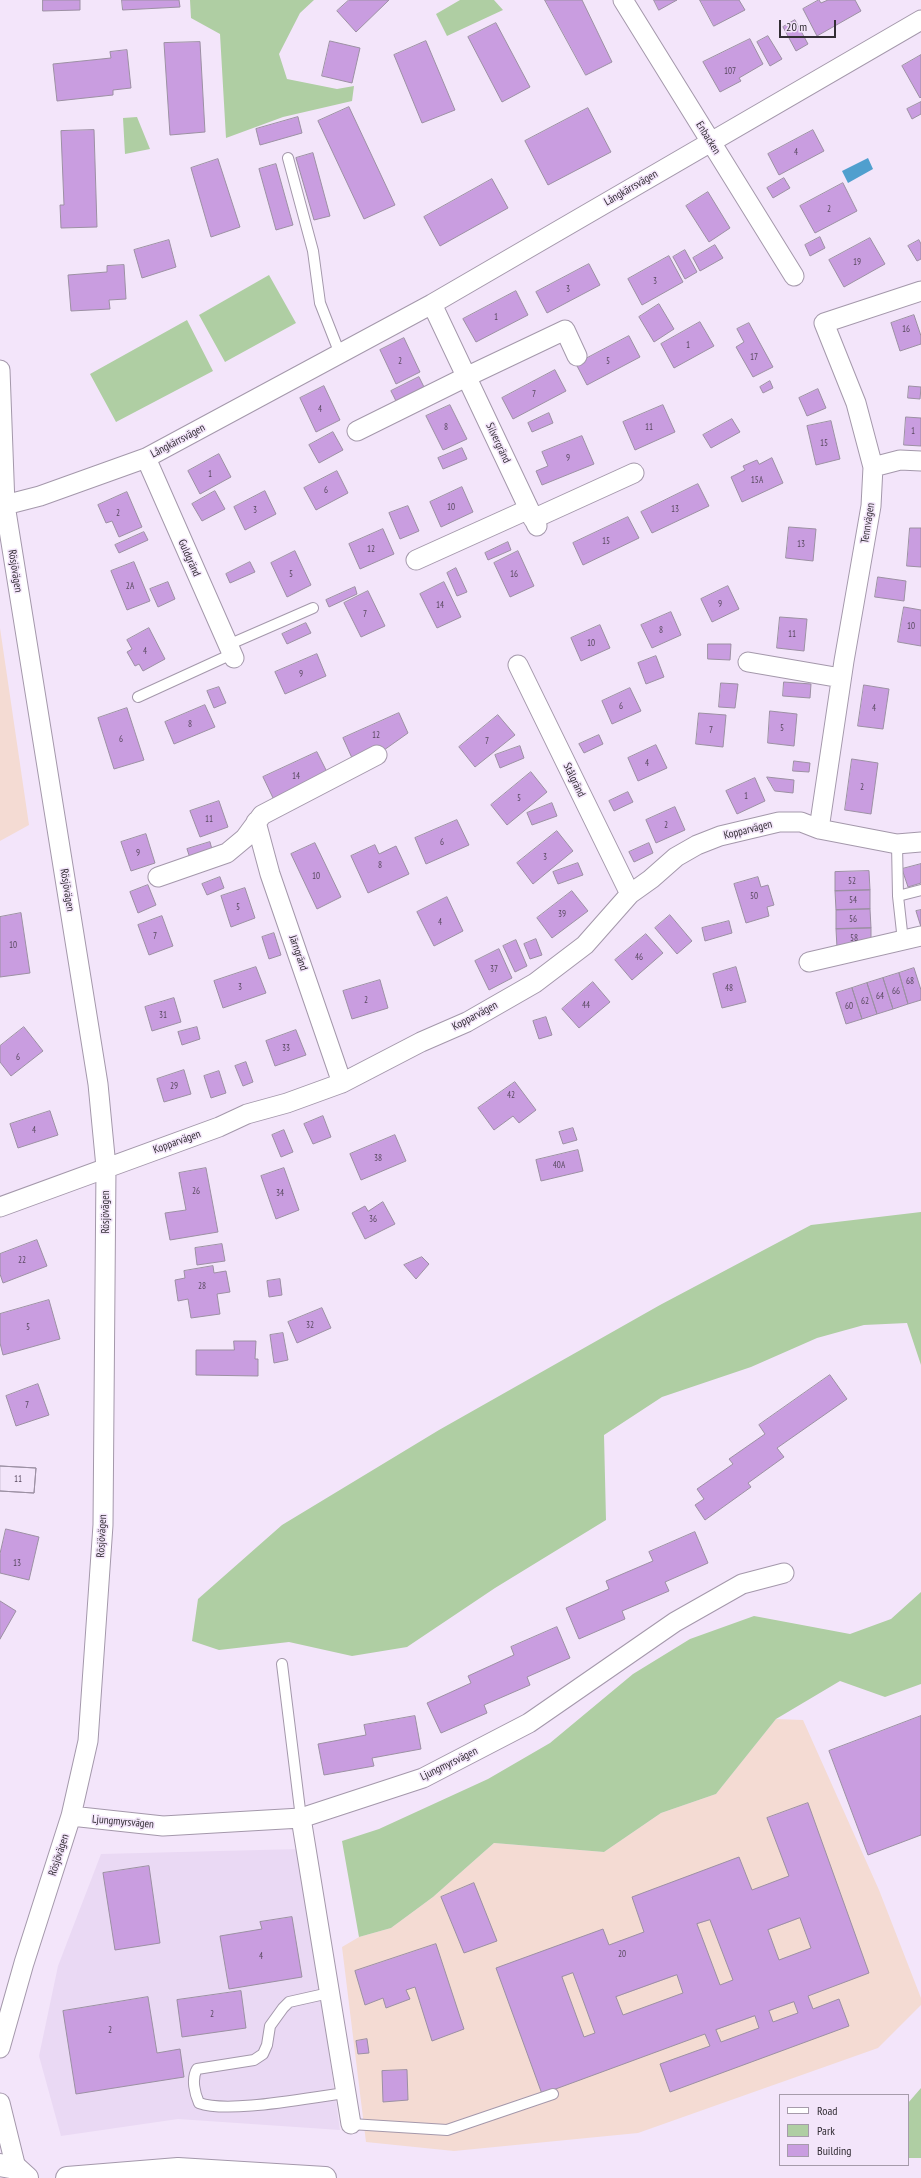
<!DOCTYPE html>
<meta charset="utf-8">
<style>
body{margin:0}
#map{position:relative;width:921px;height:2178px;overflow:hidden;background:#f3e5fa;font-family:"PT Sans Narrow",sans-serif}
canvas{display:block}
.legend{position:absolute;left:779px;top:2094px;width:130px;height:72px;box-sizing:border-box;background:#f3e5fa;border:1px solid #a69bab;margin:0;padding:5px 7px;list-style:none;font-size:12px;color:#322d34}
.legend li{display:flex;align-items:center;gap:8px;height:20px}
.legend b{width:20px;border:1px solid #a69bab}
.scale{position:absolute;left:779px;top:20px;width:57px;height:18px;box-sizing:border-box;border:2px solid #322d34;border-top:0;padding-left:5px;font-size:12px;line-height:14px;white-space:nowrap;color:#322d34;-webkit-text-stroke:3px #f3e5fa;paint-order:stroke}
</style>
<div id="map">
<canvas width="921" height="2178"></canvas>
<ul class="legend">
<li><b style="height:5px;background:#fff"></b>Road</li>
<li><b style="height:11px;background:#afcea3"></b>Park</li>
<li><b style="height:11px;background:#c99de0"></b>Building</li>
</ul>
<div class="scale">20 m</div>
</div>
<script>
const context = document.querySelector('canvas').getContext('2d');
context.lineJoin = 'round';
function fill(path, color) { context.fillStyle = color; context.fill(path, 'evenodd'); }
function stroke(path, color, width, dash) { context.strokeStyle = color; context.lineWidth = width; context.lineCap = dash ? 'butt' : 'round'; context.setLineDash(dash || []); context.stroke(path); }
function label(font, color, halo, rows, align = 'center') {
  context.font = font + ' "PT Sans Narrow",sans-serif'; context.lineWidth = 3; context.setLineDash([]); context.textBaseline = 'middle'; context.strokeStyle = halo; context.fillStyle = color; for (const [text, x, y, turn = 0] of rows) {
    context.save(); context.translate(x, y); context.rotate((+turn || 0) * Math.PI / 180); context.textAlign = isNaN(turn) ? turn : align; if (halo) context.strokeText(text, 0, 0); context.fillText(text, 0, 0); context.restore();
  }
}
fill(new Path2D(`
 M300,1849L340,2130L178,2119L61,2136L39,2056L58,1966L101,1854Z`), '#ead9f4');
fill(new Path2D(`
 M0,628L29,825L0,841Z
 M776,1719L803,1720L879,1890L921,1998V2005L878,2048L638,2133L454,2151L366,2142L342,1947L359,1937L391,1928L433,1897L494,1843L604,1852L661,1813L716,1794Z`), '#f4dbd3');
fill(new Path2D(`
 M190,0H314L300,13L279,54L287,79L337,89L354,86L352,101L283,117L226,138L220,34L191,18Z
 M460,0H494L503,10L447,36L436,14Z
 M137,117L150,149L125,154L123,118Z
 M269,275L296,323L225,362L199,315Z
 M187,320L213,371L116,422L90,374Z
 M921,1212V1365L907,1323L864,1325L817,1338L751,1367L662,1397L604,1435L606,1520L495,1588L407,1647L352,1656L289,1642L219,1650L192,1641L198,1599L282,1525L439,1430L660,1305L811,1225Z
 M921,1592V1684L885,1697L840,1681L776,1719L716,1794L661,1813L604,1852L494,1843L433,1897L391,1928L359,1937L342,1841L379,1829L488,1779L550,1743L633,1674L690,1639L754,1616L850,1634L891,1619Z
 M921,2088V2158H908V2103Z`), '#afcea3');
fill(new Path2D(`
 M868,158L873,169L848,183L842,171Z`), '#509fce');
const building = new Path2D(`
 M43,0H80V10L43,11Z
 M122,0H179L180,7L123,10Z
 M349,0H389L356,32L337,11Z
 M545,0H582L612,62L586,75Z
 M654,0H677L659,10Z
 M700,0H739L745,10L714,26Z
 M819,0L821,3L828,0H855L861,11L817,36L803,9Z
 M795,20L808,44L796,51L783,27Z
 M496,23L530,87L502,102L468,37Z
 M768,36L782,59L770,66L757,42Z
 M750,39L763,64L739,78L741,81L720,92L703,62Z
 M330,41L360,48L352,83L322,76Z
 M426,41L455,110L422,123L394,55Z
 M200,42L205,132L170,135L164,43Z
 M127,50L131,88L113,90V95L57,101L53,64L111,58L110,52Z
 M921,55V97L920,98L902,66Z
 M921,102V114L912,119L907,109Z
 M349,107L395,205L364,219L318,121Z
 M588,108L611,152L548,185L525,141Z
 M298,117L302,133L260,145L256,129Z
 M94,130L97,227L61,228L60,205H64L61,131Z
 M813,130L824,151L779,175L768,154Z
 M313,153L330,216L314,220L296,158Z
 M218,159L240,227L211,237L191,168Z
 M276,164L293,225L276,230L259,169Z
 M784,178L790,188L773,198L767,188Z
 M492,179L508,208L440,246L424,217Z
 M843,183L857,211L815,233L800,206Z
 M708,192L730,228L709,242L686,206Z
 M820,237L825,248L810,256L805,245Z
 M870,238L885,264L844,287L829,260Z
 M169,240L176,267L142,278L134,250Z
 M919,240L921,244V259L917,261L908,246Z
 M715,245L723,258L700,271L693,258Z
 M685,250L697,272L685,279L673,257Z
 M669,256L683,282L642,305L628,279Z
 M589,264L600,285L547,313L536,292Z
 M124,265L126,299L109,300L110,309L71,311L68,275L107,272V266Z
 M516,291L528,315L476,342L463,319Z
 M659,304L674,329L654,342L639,317Z
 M914,315L921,336V344L900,351L891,323Z
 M700,322L714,346L674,368L661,344Z
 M749,323L773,367L753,377L736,347L744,342L737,329Z
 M629,336L640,357L587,385L576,364Z
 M404,338L420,372L396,384L380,350Z
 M555,370L566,391L513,419L502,398Z
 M419,377L424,387L396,401L391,391Z
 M770,381L773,388L763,393L760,387Z
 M324,386L340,420L316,432L300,398Z
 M909,386L921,387L920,399L908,398Z
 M818,389L826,408L807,416L799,398Z
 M450,405L467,439L443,450L426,416Z
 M663,405L675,432L635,450L623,422Z
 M549,413L553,423L532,432L528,423Z
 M906,417L921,418V446L904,445Z
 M732,419L740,432L711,448L703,435Z
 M831,421L840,459L816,465L807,426Z
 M333,432L343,450L319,463L309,445Z
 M582,436L594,464L542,485L536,471L548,466L542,452Z
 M462,448L467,459L443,469L438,458Z
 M219,454L231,477L200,494L188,471Z
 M772,458L783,483L742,502L731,477L745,470L743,466L757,460L759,464Z
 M337,471L348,493L316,510L304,488Z
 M698,484L709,506L652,533L641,512Z
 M462,487L473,512L441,527L430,502Z
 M215,491L225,509L202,521L192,504Z
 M265,491L276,514L245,530L234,507Z
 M127,492L142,527L119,537L112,521L106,523L98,505Z
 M408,506L419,531L400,539L389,513Z
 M628,517L639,538L583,565L573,543Z
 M789,527L816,529L813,561L786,558Z
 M910,528H921V567L907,566Z
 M383,529L394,554L360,569L349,544Z
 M144,532L148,540L119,553L115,545Z
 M508,542L511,550L488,560L485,553Z
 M295,551L311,585L287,597L271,563Z
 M518,551L534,586L510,597L494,563Z
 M134,562L150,601L127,610L111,571Z
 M250,562L255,572L230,583L226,574Z
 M456,568L467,592L457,596L447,573Z
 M878,577L906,581L904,601L875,597Z
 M168,582L175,599L158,607L150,589Z
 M444,582L461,617L437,628L420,594Z
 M728,586L739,609L712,622L701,599Z
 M355,587L357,594L329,607L326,600Z
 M368,591L385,626L361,637L344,603Z
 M904,607L921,610V646L898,642Z
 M671,612L681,635L652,648L641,625Z
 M780,617L807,619L804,651L777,648Z
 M306,623L311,633L287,644L282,634Z
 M600,625L610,648L581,661L571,638Z
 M149,628L165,659L143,671L139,664L135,666L127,652L132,649L127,640Z
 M708,644H731L730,660L708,659Z
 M317,654L326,676L285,694L275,672Z
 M656,656L664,677L646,684L638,663Z
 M784,682L811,684L810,698L783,696Z
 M721,683L738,684L735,708L719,707Z
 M864,685L889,689L883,729L858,726Z
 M219,687L226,703L214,708L207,691Z
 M630,688L641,711L612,724L602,701Z
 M205,705L215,727L174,744L165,722Z
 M127,708L144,760L114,769L98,718Z
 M770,711L797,714L794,746L768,743Z
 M399,713L408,733L377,755L352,758L343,738Z
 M699,713L726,715L723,747L696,744Z
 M498,715L515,735L475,767L459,747Z
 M599,735L603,744L584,753L579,744Z
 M656,745L667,768L638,781L628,758Z
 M520,746L524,758L500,768L495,755Z
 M317,752L328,774L274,800L263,777Z
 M852,759L878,763L871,814L845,810Z
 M794,761L810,763L809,772L793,771Z
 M531,772L547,792L507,825L491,805Z
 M767,777L794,780L793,793L775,791Z
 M755,778L765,801L737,814L726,791Z
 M628,792L633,802L614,811L609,801Z
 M219,801L228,827L200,837L190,811Z
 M552,803L557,816L532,825L527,813Z
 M675,807L685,830L656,843L646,820Z
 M457,820L469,845L426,864L415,838Z
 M557,831L573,851L533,884L517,863Z
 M146,834L155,863L131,871L121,842Z
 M210,842L213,853L191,861L187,849Z
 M315,843L341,897L317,909L291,854Z
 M649,843L653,853L634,862L629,852Z
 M375,845L379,854L396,846L409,874L368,893L351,856Z
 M578,863L583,875L558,884L553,872Z
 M921,864V883L908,887L902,869Z
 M869,871L870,890L835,891V872Z
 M220,877L224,888L207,895L202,884Z
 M758,877L761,887L768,885L774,905L767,907L769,916L746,923L734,884Z
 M148,885L156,905L138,913L130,892Z
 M245,888L255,918L231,927L221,896Z
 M870,890V909L836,910L835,891Z
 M572,891L588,911L552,938L537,918Z
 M447,897L463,931L434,946L417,912Z
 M870,909L871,928L836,929V910Z
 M921,910V927L916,911Z
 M21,913L30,973L0,977V917Z
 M670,915L692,941L677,954L655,928Z
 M162,916L173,946L149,955L138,925Z
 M729,921L732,933L705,941L702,928Z
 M871,928V948H837L836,929Z
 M274,933L281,955L269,959L262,937Z
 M646,934L663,953L632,980L615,960Z
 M536,939L542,955L530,959L524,944Z
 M516,940L527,966L515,972L503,946Z
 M499,949L512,978L489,990L475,961Z
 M256,967L266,993L223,1008L214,981Z
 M736,967L746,1002L722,1008L713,974Z
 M914,968L921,990V1000L908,1004L899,973Z
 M899,973L908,1004L893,1009L883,978Z
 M883,978L893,1009L877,1014L867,983Z
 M380,980L388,1008L352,1019L343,991Z
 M593,982L610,1002L579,1028L562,1009Z
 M867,983L877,1014L862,1019L852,988Z
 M852,988L862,1019L846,1024L836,993Z
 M174,998L181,1022L152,1031L145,1007Z
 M546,1017L552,1035L539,1039L533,1021Z
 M24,1027L43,1051L11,1076L0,1062V1046Z
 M197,1027L200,1039L182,1045L178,1032Z
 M296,1030L306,1055L275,1066L266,1041Z
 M246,1062L253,1082L243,1086L235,1066Z
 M184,1070L191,1094L164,1102L157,1079Z
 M219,1071L226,1093L211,1098L204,1076Z
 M515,1082L536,1110L519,1123L513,1116L494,1130L478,1108Z
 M50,1111L58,1135L18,1148L10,1124Z
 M323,1116L331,1137L313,1144L304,1124Z
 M573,1128L577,1140L563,1144L559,1132Z
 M284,1130L293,1152L281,1157L272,1135Z
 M395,1135L406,1161L361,1180L350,1154Z
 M578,1150L583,1171L541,1181L536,1160Z
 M206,1168L218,1232L170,1240L165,1213L186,1210L179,1173Z
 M284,1168L299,1210L276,1219L261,1176Z
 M383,1202L395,1224L365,1239L352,1213L365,1206L368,1211Z
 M37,1240L47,1266L3,1283L0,1274V1254Z
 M222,1244L225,1261L197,1265L195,1248Z
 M422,1257L429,1264L416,1279L404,1265Z
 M213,1266L214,1273L226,1271L230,1292L217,1294L220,1314L191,1318L188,1299L178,1301L175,1280L185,1278L184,1271Z
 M280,1279L282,1295L269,1297L267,1281Z
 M49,1300L60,1339L3,1355L0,1343V1314Z
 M322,1308L331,1328L297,1343L288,1322Z
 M283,1333L288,1360L274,1363L270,1335Z
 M234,1341H256L255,1359H258V1376L196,1375V1350H234Z
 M830,1375L847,1399L777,1448L784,1457L748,1483L751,1487L705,1520L695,1505L704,1499L697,1489L733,1464L729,1459L765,1434L759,1425Z
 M38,1384L49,1415L16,1426L6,1396Z
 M0,1466L36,1468L34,1493L0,1491Z
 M0,1466L36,1468L34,1493L0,1491Z
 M6,1529L39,1537L29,1580L0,1573V1554Z
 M695,1532L708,1563L665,1582L669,1591L622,1611L625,1619L579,1639L566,1608L609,1589L606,1581L653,1561L649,1552Z
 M0,1601L16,1611L0,1639Z
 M557,1627L570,1658L527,1677L530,1685L484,1705L487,1713L441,1733L427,1703L471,1683L468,1676L514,1655L511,1647Z
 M415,1716L421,1749L372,1758L374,1766L324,1775L318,1744L366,1735L364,1725Z
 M921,1716V1835L868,1855L829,1751Z
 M808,1803L869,1973L808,1996L813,2009L839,1999L849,2026L670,2092L660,2064L710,2046L705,2034L542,2094L496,1968L603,1929L609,1945L644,1932L632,1897L739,1857L752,1890L789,1876L767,1818ZM800,1918L811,1948L779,1960L768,1930ZM710,1920L733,1980L720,1985L697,1924ZM573,1973L595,2033L584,2037L562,1977ZM677,1975L683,1993L623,2015L616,1997ZM794,2002L798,2013L773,2022L769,2011ZM755,2016L759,2028L721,2042L716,2030Z
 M149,1866L160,1943L115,1950L103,1873Z
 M474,1883L497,1941L464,1953L441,1897Z
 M292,1917L302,1977L229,1989L220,1936L262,1929L260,1922Z
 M436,1944L464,2029L432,2041L415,1987L406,1990L410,1999L386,2008L383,1998L365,2005L355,1971Z
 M241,1991L246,2028L182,2037L177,2000Z
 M148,1997L157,2053L180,2049L184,2077L76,2094L63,2011Z
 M367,2039L369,2053L358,2054L356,2041Z
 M407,2070L408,2100L383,2102L382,2071Z`);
fill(building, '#c99de0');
stroke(building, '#9c90a3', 1);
const service = new Path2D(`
 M288,158L313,251L320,303L340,354
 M228,645L313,608
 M138,697L232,654
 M897,844L898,896L903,941
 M898,896L921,890
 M282,1664L301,1818
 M329,1993L289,2002L283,2008L270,2026L267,2045L263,2054L254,2060L197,2069C191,2079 195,2094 199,2103C229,2114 311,2097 346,2093
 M351,2124L447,2130L553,2094`);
const minor = new Path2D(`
 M623,0L794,276
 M432,304L537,526
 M0,370L5,505L98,1084L106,1167L103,1525L88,1741L71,1816L24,1963L0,2048
 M357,431L466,377L565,330L577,356
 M146,458L234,658
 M873,467L900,460L921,461
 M5,505L40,496L146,458L432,304L921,20
 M533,519L634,473
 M416,560L529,509
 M748,662L841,678
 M518,665L630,894
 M256,822L270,874L342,1083
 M819,829L844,661L871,506L873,467L856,403L824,323L921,291
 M158,877L227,853L245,838L262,815L377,755
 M809,962L921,936
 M0,1207L219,1127L247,1114L287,1103L342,1083L421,1042L467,1022L535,983L585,945L630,894L651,879L676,857L697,845L720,836L779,822H801L819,829L897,844L921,842
 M71,1816L163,1826L301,1818L423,1778L529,1723L675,1622L742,1584L784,1573
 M301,1818L351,2124
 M0,2103L16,2168`);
const secondary = new Path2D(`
 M0,2165L16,2168L27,2178
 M67,2178L178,2169L325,2178`);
stroke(service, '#a498ab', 12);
stroke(minor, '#a498ab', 21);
stroke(secondary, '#a498ab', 24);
stroke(service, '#fff', 10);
stroke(minor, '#fff', 19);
stroke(secondary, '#fff', 22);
label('9px', '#58495f', null, [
 ["107",730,71],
 ["4",796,152],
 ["2",829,209],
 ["19",857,262],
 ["3",655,281],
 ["3",568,289],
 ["1",496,317],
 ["16",906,329],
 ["1",688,345],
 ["17",754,357],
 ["2",400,361],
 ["5",608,361],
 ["7",534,394],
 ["4",320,409],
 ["8",446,427],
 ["11",649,427],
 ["1",913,431],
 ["15",824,443],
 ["9",568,458],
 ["1",210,474],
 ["15A",757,480],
 ["6",326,490],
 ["10",451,507],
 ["13",675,509],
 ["3",255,510],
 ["2",118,513],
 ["15",606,541],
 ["13",801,544],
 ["12",371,549],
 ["5",291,574],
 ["16",514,574],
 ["2A",130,586],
 ["9",720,604],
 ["14",440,605],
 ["7",365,614],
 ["10",911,626],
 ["8",661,630],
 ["11",792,634],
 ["10",591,643],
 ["4",145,651],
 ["9",301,674],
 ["6",621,706],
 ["4",874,708],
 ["8",190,724],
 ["5",782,728],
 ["7",711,730],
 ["12",376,735],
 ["6",121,739],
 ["7",487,741],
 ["4",647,763],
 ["14",296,776],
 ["2",862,787],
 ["1",746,796],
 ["5",519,798],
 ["11",209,819],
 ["2",666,825],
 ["6",442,842],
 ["9",138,853],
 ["3",545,857],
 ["8",380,865],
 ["10",316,876],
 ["52",852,881],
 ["50",754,896],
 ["54",853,900],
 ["5",238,907],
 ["39",562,914],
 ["56",853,919],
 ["4",440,922],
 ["7",155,936],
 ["58",854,938],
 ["10",13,945],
 ["46",639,957],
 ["37",494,969],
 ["68",910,981],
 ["3",240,987],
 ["48",729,988],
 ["66",896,991],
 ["64",880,996],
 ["2",366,1000],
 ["62",865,1001],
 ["44",586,1005],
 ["60",849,1006],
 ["31",163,1015],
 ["33",286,1048],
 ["6",18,1057],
 ["29",174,1086],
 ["42",511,1095],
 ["4",34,1130],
 ["38",378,1158],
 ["40A",559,1165],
 ["26",196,1191],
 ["34",280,1193],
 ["36",373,1219],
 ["22",22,1260],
 ["28",202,1286],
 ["32",310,1325],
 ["5",28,1327],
 ["7",27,1405],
 ["11",18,1479],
 ["13",17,1563],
 ["20",622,1954],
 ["4",261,1956],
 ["2",212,2014],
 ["2",110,2030]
]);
label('11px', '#322d34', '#f3e5fa', [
 ["Enbacken",708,138,58],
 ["Långkärrsvägen",631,188,-30],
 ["Långkärrsvägen",178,441,-28],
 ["Silvergränd",498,443,65],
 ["Tennvägen",868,523,-81],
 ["Guldgränd",189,558,66],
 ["Rösjövägen",15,571,81],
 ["Stålgränd",574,780,64],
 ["Kopparvägen",748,830,-14],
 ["Rösjövägen",67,890,81],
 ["Järngränd",298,953,71],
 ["Kopparvägen",475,1016,-28],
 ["Kopparvägen",177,1142,-20],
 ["Rösjövägen",106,1212,-90],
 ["Rösjövägen",102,1536,-87],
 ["Ljungmyrsvägen",449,1764,-26],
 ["Ljungmyrsvägen",123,1822,5],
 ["Rösjövägen",59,1855,-72]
]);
</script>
